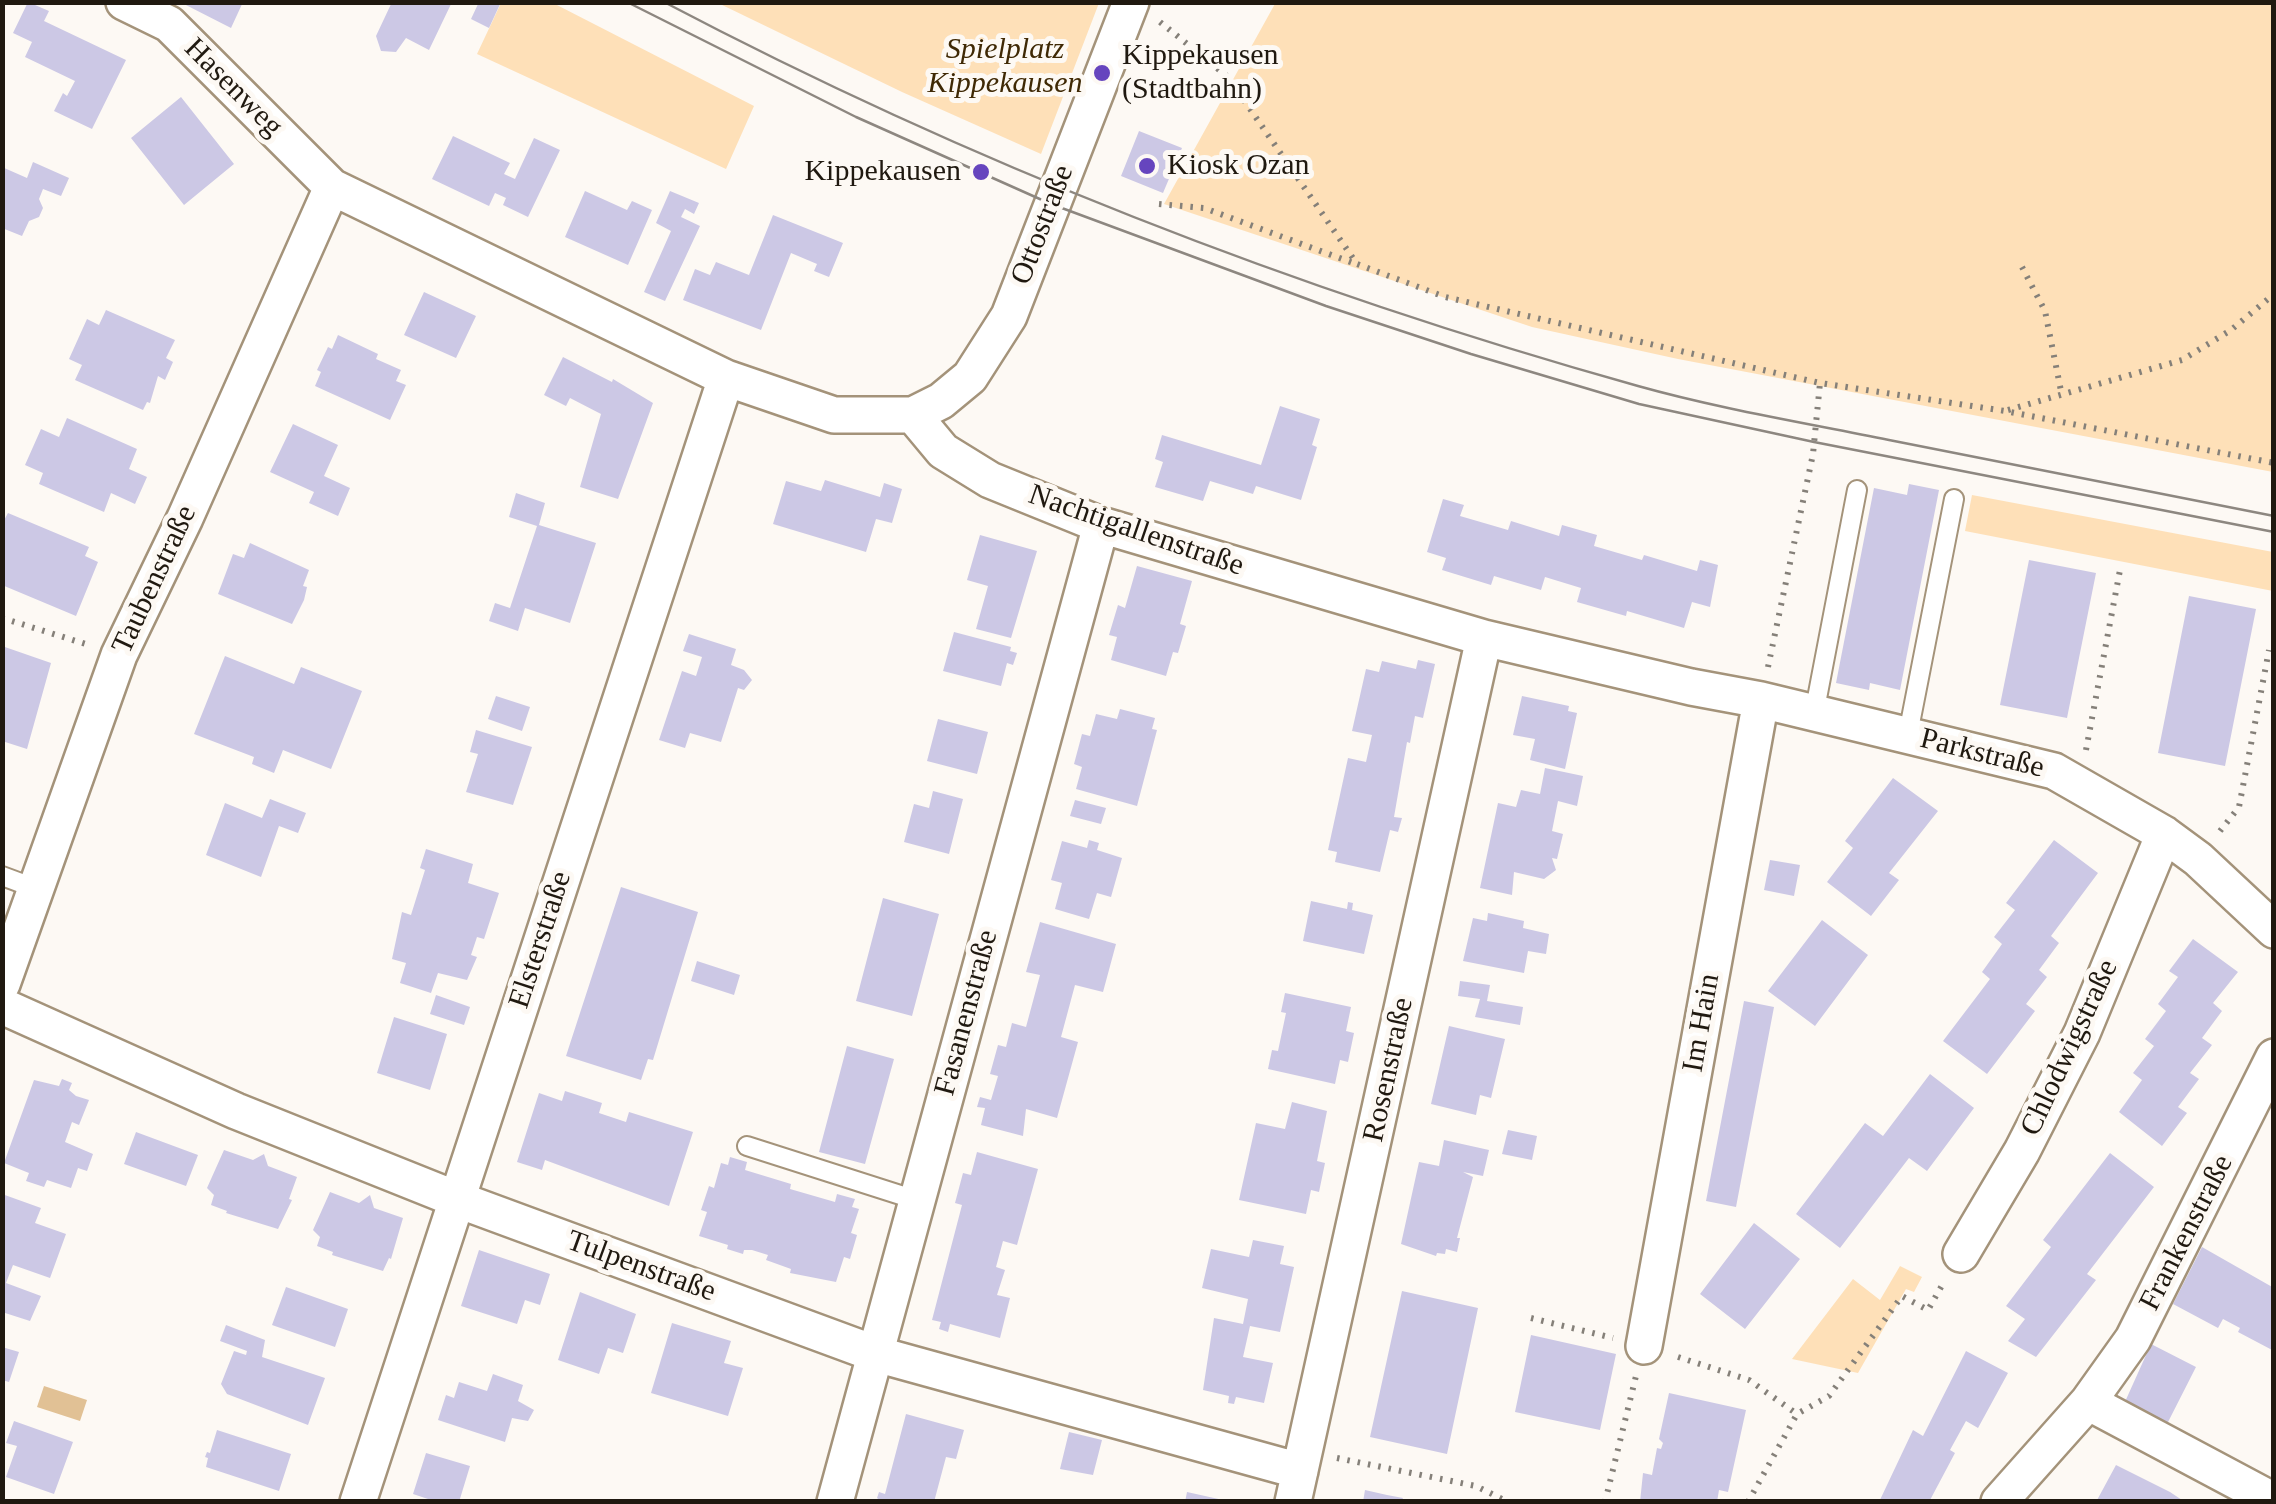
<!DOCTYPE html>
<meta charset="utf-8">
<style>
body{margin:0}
#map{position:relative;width:2276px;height:1504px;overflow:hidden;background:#fdf9f4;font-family:Georgia,serif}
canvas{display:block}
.frame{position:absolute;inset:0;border:5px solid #201910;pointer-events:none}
</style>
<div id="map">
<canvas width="2276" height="1504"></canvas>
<div class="frame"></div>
</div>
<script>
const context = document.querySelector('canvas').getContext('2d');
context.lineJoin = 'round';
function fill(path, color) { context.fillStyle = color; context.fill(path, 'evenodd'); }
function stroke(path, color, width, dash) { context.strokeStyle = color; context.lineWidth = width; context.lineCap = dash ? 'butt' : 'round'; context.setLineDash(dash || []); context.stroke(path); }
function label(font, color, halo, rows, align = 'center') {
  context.font = font + ' Georgia,serif'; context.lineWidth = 10; context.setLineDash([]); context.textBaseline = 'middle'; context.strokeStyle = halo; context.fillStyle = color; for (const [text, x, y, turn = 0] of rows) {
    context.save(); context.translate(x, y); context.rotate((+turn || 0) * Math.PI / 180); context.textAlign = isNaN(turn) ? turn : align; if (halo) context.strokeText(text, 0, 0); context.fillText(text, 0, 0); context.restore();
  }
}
fill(new Path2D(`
 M1276,2L2273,3V472L1678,359L1532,327L1164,204Z
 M501,3H553L754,106L726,169L477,54Z
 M718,3H1099L1041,154L902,92Z
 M1972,495L2273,552V591L1965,531Z
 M1900,1266L1922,1277L1914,1292L1906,1289L1858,1373L1792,1359L1853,1279L1880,1300Z`), '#fee0b8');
fill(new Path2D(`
 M44,1386L87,1400L80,1421L37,1407Z`), '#e1c195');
fill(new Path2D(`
 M28,2L49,11L44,21L126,60L92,129L54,111L63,93L67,96L75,81L25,57L32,42L13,33Z
 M180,2H243L231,28Z
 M392,2H452L429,50L406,38L396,52L381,51L376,36Z
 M479,2H501L489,28L471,19Z
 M181,97L234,164L184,205L131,138Z
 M1139,131L1182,148L1163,193L1121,176Z
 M453,136L510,163L504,174L515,179L534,138L560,150L528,217L503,205L506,198L495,193L489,206L432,179Z
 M33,162L69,178L61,196L43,189L39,199L43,208L39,217L29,221L22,236L2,228V167L27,178Z
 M585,191L627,210L632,201L652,210L628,265L565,237Z
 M670,191L699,203L694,214L685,209L681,217L700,226L665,301L644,292L671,231L656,223Z
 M773,215L843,243L829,277L814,271L817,264L791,253L761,330L683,300L695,269L710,275L716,262L749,275Z
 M424,292L476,316L456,358L404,335Z
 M106,310L175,340L166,358L173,362L165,380L158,376L150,403L147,402L143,410L75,380L82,365L69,359L87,319L99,325Z
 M338,335L378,354L376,359L401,370L396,381L406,385L390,420L315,386L321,372L317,370L328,347L332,349Z
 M563,357L612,382L613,379L653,403L618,499L580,487L601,414L570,398L566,406L544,395Z
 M1280,406L1320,419L1312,445L1317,447L1301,500L1256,486L1253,494L1210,481L1203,501L1155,487L1163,462L1155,459L1162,435L1261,465Z
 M67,418L137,449L129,469L147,477L135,504L111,493L104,512L39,484L43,473L25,465L41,429L59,437Z
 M293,424L338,445L324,476L350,488L338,516L309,503L314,492L270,472Z
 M825,480L880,497L884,483L902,489L892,523L876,519L866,552L773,524L786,481L821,491Z
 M1909,484L1939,490L1900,690L1870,683L1869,690L1836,683L1874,488L1907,495Z
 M516,493L545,503L539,525L596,543L570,623L525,608L518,631L489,621L495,603L510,608L537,526L509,517Z
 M1443,499L1464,505L1460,516L1508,530L1511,521L1559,536L1562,525L1597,535L1594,546L1642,560L1644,555L1697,571L1700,560L1718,565L1710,607L1692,602L1684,628L1627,611L1626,616L1577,602L1581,588L1545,577L1541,590L1494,576L1491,585L1442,570L1446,558L1427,552Z
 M8,513L89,547L85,556L98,562L76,616L2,585V524Z
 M980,535L1037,551L1011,638L976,629L988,586L967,580Z
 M250,543L309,570L303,586L307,587L304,600L292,624L218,594L233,554L244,558Z
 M2029,560L2096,573L2067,718L2000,705Z
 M1137,566L1192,581L1180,624L1186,626L1178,653L1173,652L1166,676L1111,660L1117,637L1109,635L1118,605L1125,608Z
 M2189,596L2256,609L2225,766L2158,753Z
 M954,632L1011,647L1010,651L1017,653L1013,665L1007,663L1001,686L943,671Z
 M689,634L736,649L731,665L744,670L752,680L744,690L738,688L721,742L690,733L685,748L659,740L682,671L696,676L702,657L683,651Z
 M2,646L51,663L27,749L2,741Z
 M225,656L294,684L301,667L362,691L331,769L283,750L274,773L252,764L254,757L194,734Z
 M1418,660L1435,664L1423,718L1415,716L1410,743L1407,742L1394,817L1402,818L1398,832L1390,830L1380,872L1335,862L1337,852L1328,850L1348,758L1366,762L1372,735L1352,731L1366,669L1379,672L1382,661L1416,669Z
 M496,696L530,707L522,731L488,719Z
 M1522,696L1569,706L1568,711L1577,713L1565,769L1530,760L1535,739L1513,735Z
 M1120,709L1155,718L1152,729L1157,730L1137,806L1076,789L1082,767L1074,764L1082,734L1090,736L1096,714L1117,719Z
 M938,719L988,732L977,774L927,761Z
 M476,730L532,747L513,805L466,792L478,754L470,752Z
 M1545,768L1583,776L1577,806L1558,801L1552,831L1563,834L1557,859L1552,858L1556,870L1544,879L1514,872L1512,895L1480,888L1498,803L1516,807L1521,790L1540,794Z
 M1893,778L1938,811L1889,873L1899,880L1871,916L1827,882L1853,848L1845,841Z
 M933,791L963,799L949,854L904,842L914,804L929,808Z
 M270,799L306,813L298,833L279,826L261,877L206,855L225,803L262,818Z
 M1075,800L1106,808L1101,824L1070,816Z
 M1089,840L1099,843L1097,850L1122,858L1111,897L1097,893L1089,919L1055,909L1062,883L1051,880L1062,841L1087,848Z
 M2054,840L2098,873L2051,936L2059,943L2039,970L2047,977L2026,1004L2035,1011L1987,1074L1943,1041L1990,979L1982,972L2002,944L1994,937L2015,910L2006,903Z
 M426,849L473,864L468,883L499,893L484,939L477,937L471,955L477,957L467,980L438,973L431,993L400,983L406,963L392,959L402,912L411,915L425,870L420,868Z
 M1770,860L1800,865L1794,896L1764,890Z
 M621,887L698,912L653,1060L648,1059L641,1080L566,1056Z
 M883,898L939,914L912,1016L856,1001Z
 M1311,901L1347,909L1348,902L1353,903L1352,910L1373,915L1364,954L1303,941Z
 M1488,913L1524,921L1523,928L1549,934L1546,954L1528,951L1524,973L1463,961L1473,918L1487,921Z
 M1822,920L1868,955L1815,1026L1768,991Z
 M1040,922L1116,944L1103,992L1075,985L1061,1037L1078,1042L1057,1118L1026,1109L1023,1136L981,1125L985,1108L977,1107L980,1097L991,1100L998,1076L990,1074L998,1045L1006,1047L1012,1023L1026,1027L1040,975L1026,972Z
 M2193,939L2238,972L2213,1003L2222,1011L2202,1038L2212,1045L2190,1073L2199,1079L2178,1107L2187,1113L2162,1146L2119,1112L2142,1080L2133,1073L2154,1046L2145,1039L2166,1011L2158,1004L2178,977L2169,971Z
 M697,961L740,975L734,995L691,981Z
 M1460,981L1490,985L1487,1001L1523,1007L1520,1025L1475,1017L1480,999L1458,996Z
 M1285,993L1351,1007L1346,1031L1354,1033L1348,1062L1340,1060L1335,1084L1268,1069L1272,1050L1278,1051L1286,1013L1281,1012Z
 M436,995L470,1007L464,1025L430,1014Z
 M1744,1001L1774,1007L1736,1207L1706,1201Z
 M394,1017L447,1034L430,1090L377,1073Z
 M1449,1026L1505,1039L1491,1098L1480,1095L1476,1115L1431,1104Z
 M847,1046L894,1059L865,1164L819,1152Z
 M1930,1074L1974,1108L1927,1171L1909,1158L1840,1248L1796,1214L1865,1123L1883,1136Z
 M62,1079L72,1083L69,1090L76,1096L89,1100L79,1125L72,1122L65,1142L93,1154L87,1171L78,1168L71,1188L47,1180L44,1187L26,1181L29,1173L4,1163L34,1080L59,1086Z
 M565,1091L602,1103L599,1113L626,1122L629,1112L693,1132L669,1206L545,1160L542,1170L517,1162L539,1093L562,1101Z
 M1292,1102L1327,1111L1317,1161L1325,1163L1319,1192L1311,1190L1306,1214L1239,1200L1256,1123L1285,1129Z
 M1508,1130L1537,1136L1532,1160L1502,1154Z
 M136,1132L198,1155L186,1186L124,1164Z
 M1444,1140L1489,1150L1483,1176L1463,1172L1473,1177L1457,1238H1460L1457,1252L1446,1249L1445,1254L1437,1253L1436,1256L1401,1244L1419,1162L1439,1166Z
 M224,1150L253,1160L264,1154L268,1166L297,1177L289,1199L292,1200L278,1229L226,1213L227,1211L211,1205L214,1195L207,1188Z
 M977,1152L1038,1169L1017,1245L1003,1241L996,1267L1005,1270L997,1295L1010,1298L1000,1338L950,1324L948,1332L939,1329L941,1322L932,1320L962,1205L955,1203L963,1173L971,1175Z
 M2110,1153L2154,1187L2087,1274L2096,1280L2036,1357L2008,1341L2025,1319L2006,1306L2051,1247L2043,1240Z
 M730,1157L747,1162L745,1170L791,1184L790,1189L835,1202L837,1194L855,1199L852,1207L859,1209L851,1233L857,1235L850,1259L844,1257L836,1282L790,1273L791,1269L766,1260L768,1255L752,1250H744L743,1254L727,1249L728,1245L699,1236L707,1212L701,1210L709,1186L714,1188L721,1163L728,1165Z
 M330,1192L359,1203L370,1195L374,1208L403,1218L391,1259L389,1258L383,1271L332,1255L333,1252L317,1246L320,1237L313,1230Z
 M2,1194L41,1208L35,1223L66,1234L50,1278L13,1265L6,1283L41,1296L30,1321L2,1312Z
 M1754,1223L1800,1259L1745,1329L1700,1294Z
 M1253,1240L1284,1246L1280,1264L1294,1267L1280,1332L1250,1326L1243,1357L1273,1363L1264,1403L1236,1397L1234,1404L1228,1403L1229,1396L1203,1390L1214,1318L1243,1324L1248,1299L1202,1288L1211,1249L1249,1257Z
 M2202,1247L2274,1288V1351L2238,1332L2240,1328L2223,1319L2218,1328L2173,1304Z
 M479,1250L550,1274L540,1305L525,1300L517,1324L461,1306Z
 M286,1287L348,1309L335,1347L272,1325Z
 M1402,1291L1478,1308L1447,1454L1370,1437Z
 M580,1292L636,1314L623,1353L608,1348L599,1374L558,1360Z
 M672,1323L731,1341L724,1363L743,1368L728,1416L651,1393Z
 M226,1325L265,1340L262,1357L325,1378L308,1425L227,1394L221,1384L234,1351L246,1355L247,1351L220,1341Z
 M1531,1335L1616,1354L1600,1430L1515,1412Z
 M2151,1344L2196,1367L2166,1426L2124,1404Z
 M2,1347L19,1352L9,1382L2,1380Z
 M1966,1351L2008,1373L1978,1428L1966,1421L1950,1450L1955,1453L1929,1502H1879L1913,1430L1923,1436Z
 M493,1374L523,1385L518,1401L534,1410L528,1421L512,1418L505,1442L438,1420L446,1395L454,1398L459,1382L487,1391Z
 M1669,1393L1746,1410L1728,1492L1719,1490L1717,1502H1640L1643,1473L1652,1475L1657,1448L1661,1449L1663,1443L1659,1439Z
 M906,1414L964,1430L956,1459L946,1457L934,1502H882L877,1498L879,1492L885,1494Z
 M14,1421L73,1442L54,1494L6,1477L17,1446L6,1443Z
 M217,1430L291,1454L279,1491L206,1467L208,1458L205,1457L207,1452L210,1453Z
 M1069,1432L1102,1440L1093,1475L1060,1469Z
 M426,1453L470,1466L459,1502H437L413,1494Z
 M2116,1465L2170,1492L2185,1502H2096Z
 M1365,1490L1387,1495L1403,1498L1401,1502H1363Z
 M1187,1492L1223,1500V1502H1185Z`), '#ccc8e5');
const lane = new Path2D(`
 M1814,714L1857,490
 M1908,734L1954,499
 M2,876L37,889
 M747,1146L916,1200`);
const street = new Path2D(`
 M124,2L169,24L332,187L726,378L834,415H913L941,401L970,377L1009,316L1131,2
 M913,415L943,451L990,480L1101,525L1484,638L1691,687L1761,700L2054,771L2164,834L2198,859L2274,930
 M2,984L119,655L185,518L332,187
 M2,1006L236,1111L456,1199L876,1354L1300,1471
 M1961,1254L2022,1151L2082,1033L2164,834
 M1644,1346L1761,700
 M2088,1402L2274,1501
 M358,1502L726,378
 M835,1502L1101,525
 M1293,1502L1484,638
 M1999,1502L2088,1402L2133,1339L2274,1057`);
stroke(lane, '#a4937a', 22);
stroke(street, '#a4937a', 40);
stroke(new Path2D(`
 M1160,22L1228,77L1357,264L1445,297L1820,383L2005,411L2274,463
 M1159,204L1204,208L1356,264
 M2022,267L2045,311L2062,396
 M2008,410L2182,360L2231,330L2274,294
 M2,618L89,645
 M1768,667L1813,454L1820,383
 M2086,750L2120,570
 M2220,831L2239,807L2269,650
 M1531,1318L1613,1338
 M1678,1357L1749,1380L1797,1414
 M1337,1458L1476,1486L1508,1502
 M1605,1502L1636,1376
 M1748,1502L1797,1414L1829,1396L1902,1296L1928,1310L1945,1280`), '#858079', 6, [2.5, 8]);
stroke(lane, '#fff', 18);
stroke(street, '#fff', 35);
stroke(new Path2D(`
 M627,2L856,117L1051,204L1326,306L1471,354L1639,404L1814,442L2274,532
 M664,2C974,165 1302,292 1638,386C1720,409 1806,423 1889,440C2017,465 2145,490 2274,516`), '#8d8780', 2.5);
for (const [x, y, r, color] of [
 [1102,73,10,"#6645be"],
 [1147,166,10,"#6645be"],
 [981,172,10,"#6645be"]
]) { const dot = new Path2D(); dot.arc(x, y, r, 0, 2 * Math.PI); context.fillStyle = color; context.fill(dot); stroke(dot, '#fdf9f4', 4); }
label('italic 30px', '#3f2905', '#fdf9f4', [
 ["Spielplatz",1005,50],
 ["Kippekausen",1005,84]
]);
label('30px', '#201910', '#fdf9f4', [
 ["Kippekausen",1122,56],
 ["(Stadtbahn)",1122,90],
 ["Kiosk Ozan",1167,166],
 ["Kippekausen",961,172,"right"]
], 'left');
label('30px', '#201910', '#fdf9f4', [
 ["Hasenweg",233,88,45],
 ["Ottostraße",1043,225,-69],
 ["Nachtigallenstraße",1136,531,19],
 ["Taubenstraße",155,580,-65],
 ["Parkstraße",1982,754,14],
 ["Elsterstraße",541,940,-72],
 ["Fasanenstraße",967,1013,-75],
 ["Im Hain",1702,1023,-80],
 ["Chlodwigstraße",2070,1048,-65],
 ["Rosenstraße",1389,1070,-78],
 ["Frankenstraße",2187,1233,-63],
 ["Tulpenstraße",641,1267,20]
]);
</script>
